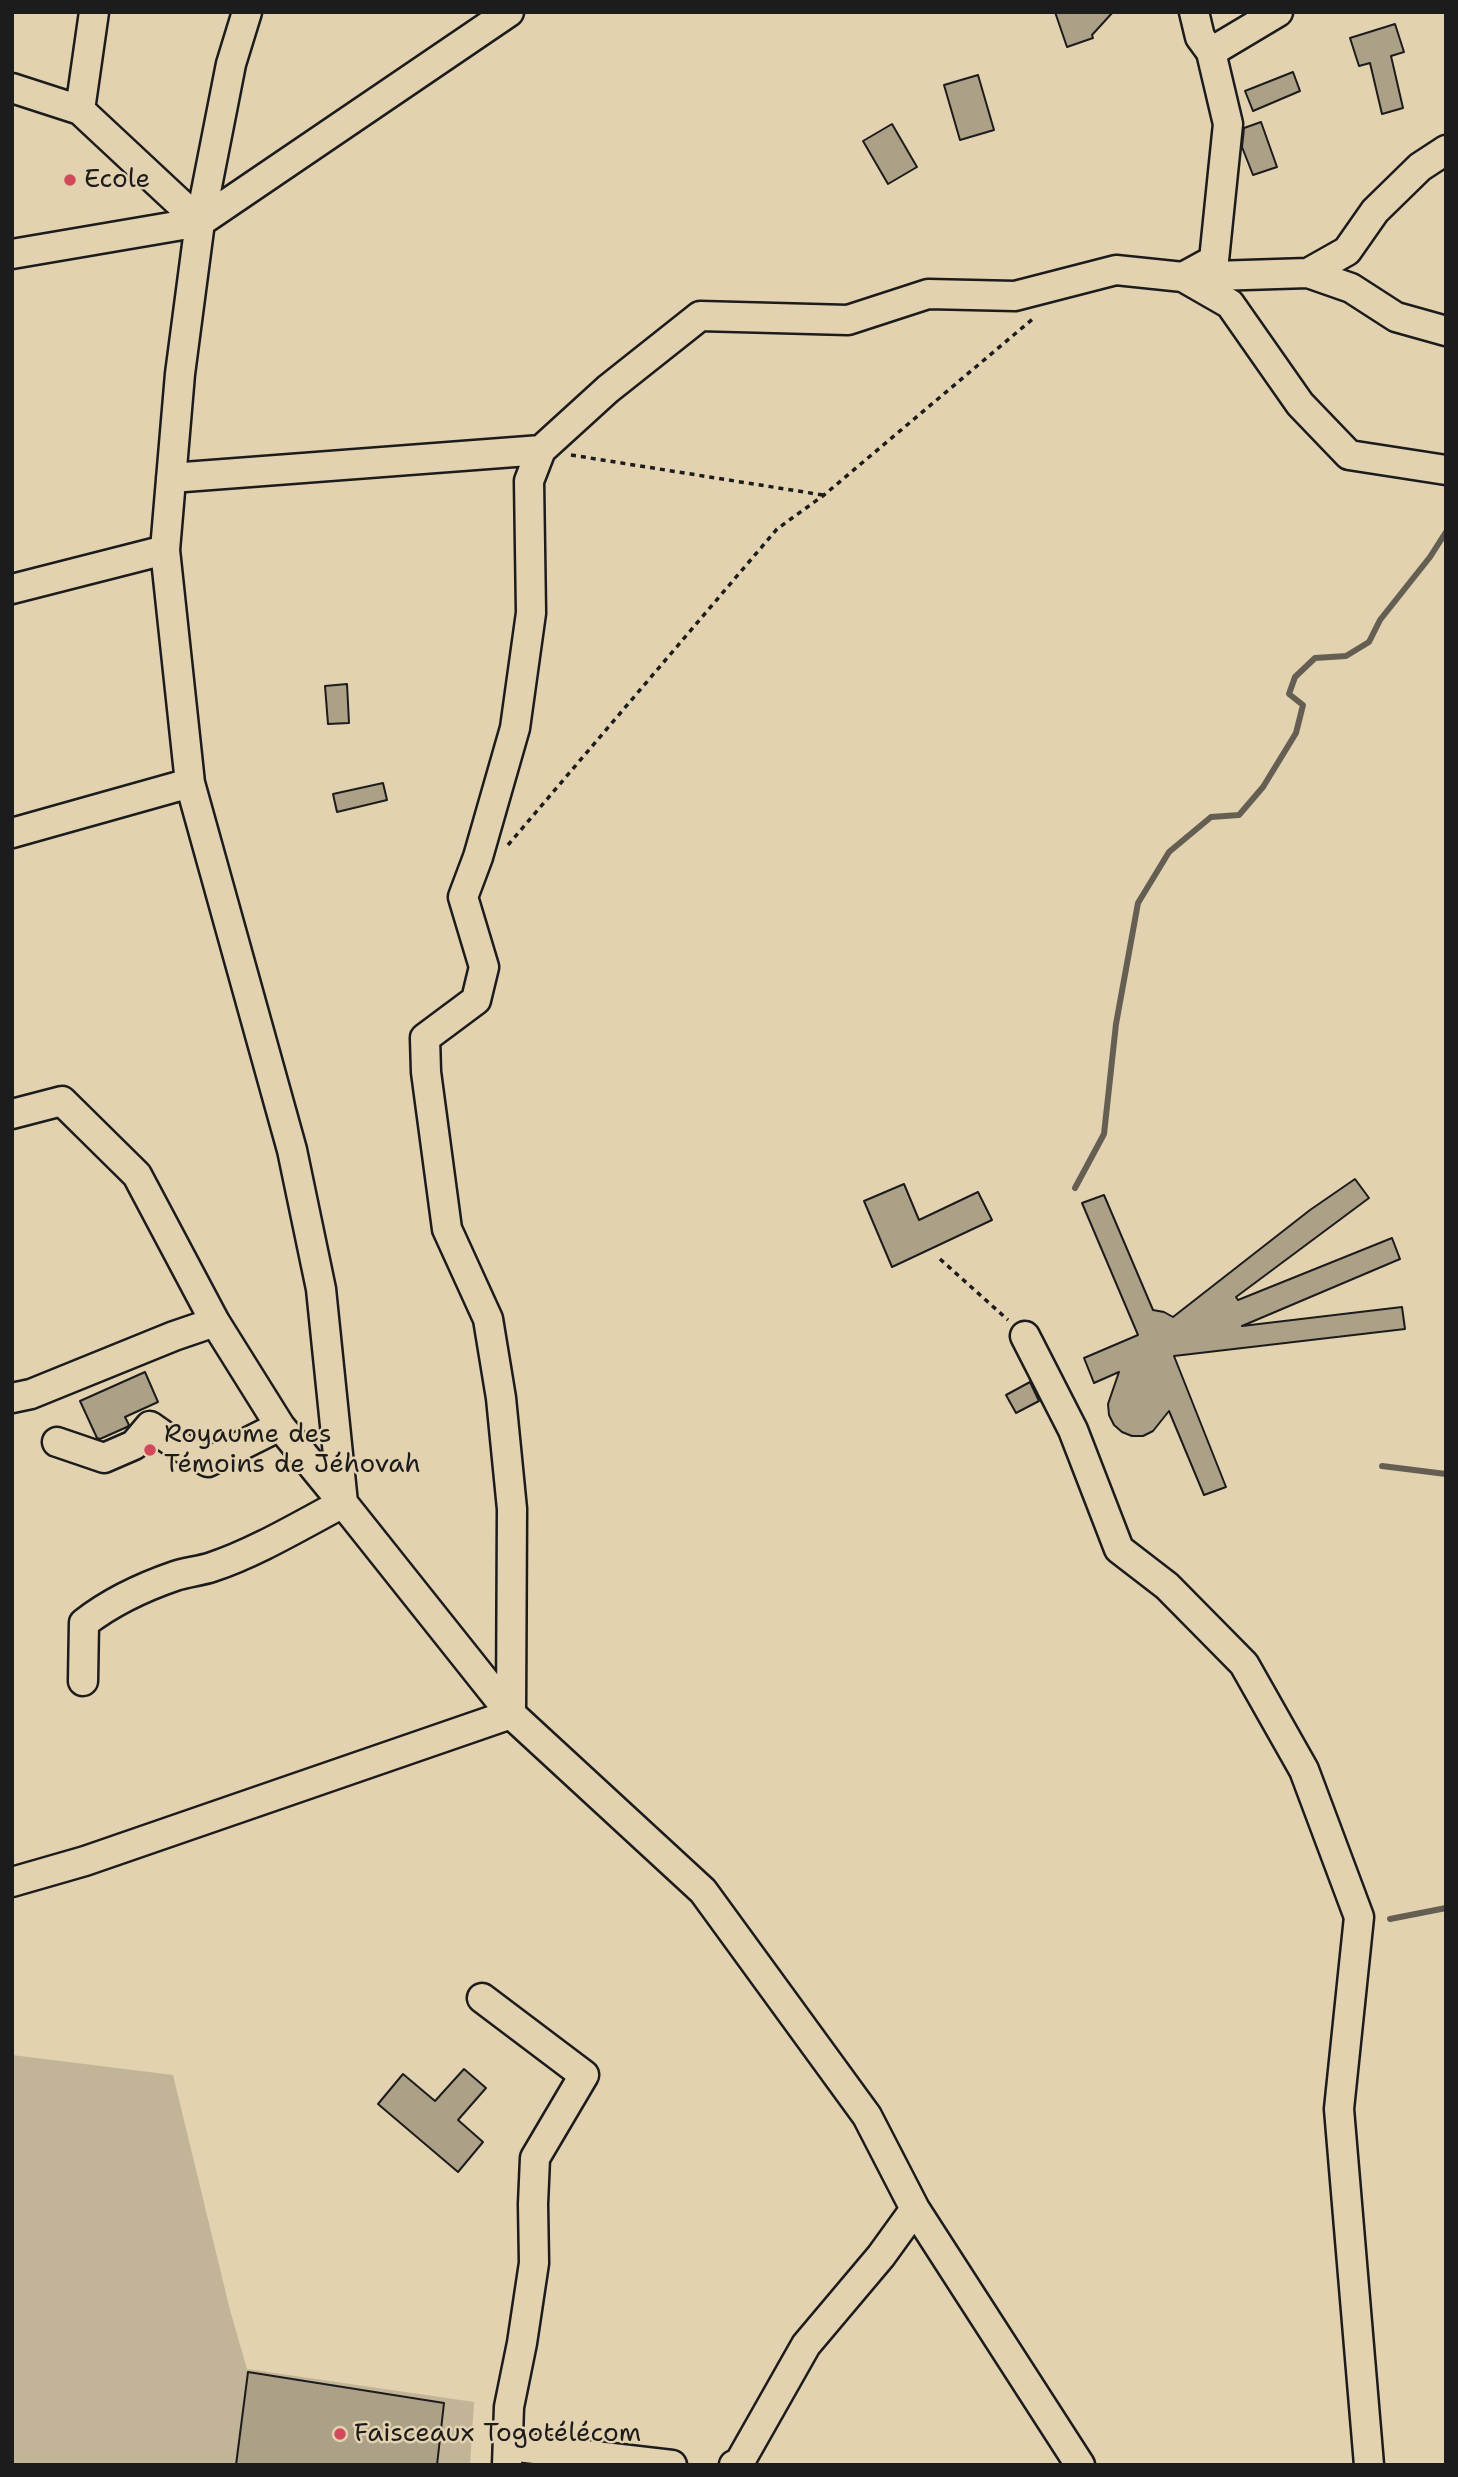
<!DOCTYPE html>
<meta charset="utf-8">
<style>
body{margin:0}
#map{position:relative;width:1458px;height:2477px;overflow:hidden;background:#e3d2af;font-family:"Shantell Sans",sans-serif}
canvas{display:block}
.frame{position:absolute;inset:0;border:14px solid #1c1c1c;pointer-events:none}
</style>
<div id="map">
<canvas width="1458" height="2477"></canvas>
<div class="frame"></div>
</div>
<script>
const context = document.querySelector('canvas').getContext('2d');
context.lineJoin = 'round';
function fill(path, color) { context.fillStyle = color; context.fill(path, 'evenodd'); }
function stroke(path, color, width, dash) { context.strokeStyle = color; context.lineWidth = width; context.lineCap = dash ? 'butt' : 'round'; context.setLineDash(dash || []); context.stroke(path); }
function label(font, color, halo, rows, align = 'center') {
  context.font = font + ' "Shantell Sans",sans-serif'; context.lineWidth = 5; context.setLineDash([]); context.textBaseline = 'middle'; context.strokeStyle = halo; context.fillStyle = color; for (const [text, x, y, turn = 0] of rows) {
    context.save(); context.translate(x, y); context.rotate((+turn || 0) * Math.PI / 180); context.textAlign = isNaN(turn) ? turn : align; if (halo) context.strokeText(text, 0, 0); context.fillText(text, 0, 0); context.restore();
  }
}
fill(new Path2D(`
 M12,2055L173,2075L230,2310L247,2369L474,2402L470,2465H12Z`), '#c2b497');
stroke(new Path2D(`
 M1075,1188L1104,1134L1116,1024L1138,903L1169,852L1211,817L1239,815L1263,787L1296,733L1303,705L1289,694L1295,677L1315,658L1346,656L1369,642L1380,620L1430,557L1446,532
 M1382,1466L1446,1474
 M1390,1919L1446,1908`), '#655f53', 6);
const building = new Path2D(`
 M1055,12H1113L1092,35L1093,38L1067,47Z
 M1395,24L1404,52L1391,56L1403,108L1382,114L1370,63L1359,66L1350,38Z
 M1293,72L1300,91L1253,111L1245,91Z
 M978,75L994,130L960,140L944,85Z
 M1261,122L1277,167L1253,175L1242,147L1244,128Z
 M892,124L917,167L888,184L863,141Z
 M347,684L349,723L328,724L325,686Z
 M383,783L387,800L337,812L333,794Z
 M1355,1179L1369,1198L1236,1297L1238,1300L1392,1238L1400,1259L1242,1326L1402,1307L1405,1329L1174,1356L1226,1487L1204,1495L1169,1411L1153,1431L1143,1436H1132L1122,1432L1114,1425L1109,1415L1108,1404L1119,1372L1094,1383L1084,1358L1138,1335L1082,1203L1104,1195L1153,1310L1164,1312L1173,1317L1310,1210Z
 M904,1184L919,1220L978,1192L992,1220L892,1267L864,1201Z
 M145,1372L158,1402L125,1417L129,1425L127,1427L100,1439L97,1438L80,1401Z
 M1030,1382L1039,1401L1016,1413L1006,1395Z
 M464,2069L486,2088L458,2120L483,2142L458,2172L378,2104L403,2074L435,2101Z
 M248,2372L444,2403L437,2465H236Z`);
fill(building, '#aca087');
stroke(building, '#1c1c1c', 2);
const minor = new Path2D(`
 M247,12L231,64L200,222L180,374L165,550L190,783L292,1150L321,1289L343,1503L511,1714L703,1891L867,2116L915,2209L1080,2465
 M1194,12L1200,37L1211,52L1228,124L1214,260L1183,277L1308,273L1351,288L1396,317L1446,331
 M1211,52L1278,12
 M12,88L80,110L200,222
 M80,110L94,12
 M12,254L200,222L509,12
 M1308,273L1347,251L1375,211L1420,167L1446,150
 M171,478L541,450
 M12,589L165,550
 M12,833L190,783
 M12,1114L62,1101L137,1175L215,1322L280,1426L343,1503C303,1524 255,1553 212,1567C200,1571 187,1572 175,1576C143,1587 111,1602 84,1623L83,1681
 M1025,1336L1073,1430L1119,1549L1167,1586L1244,1664L1304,1770L1359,1917L1339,2109L1369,2465
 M12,1398L31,1394L174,1336L215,1322
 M57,1442L104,1458L134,1445L150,1426L177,1445L208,1462L280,1426
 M12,1882L85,1861L511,1714L512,1509L501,1398L488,1319L447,1229L426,1072L425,1038L476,1000L484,967L463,897L478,857L515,728L531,613L529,481L541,450L608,389L700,316L848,320L928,294L1015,296L1116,270L1183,277L1230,304L1300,404L1349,455L1446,470
 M482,1998L584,2075L535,2158L533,2204L534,2263L522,2343L509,2407L507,2465
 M509,2446L672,2465
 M734,2465H738L806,2345L881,2256L915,2209`);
stroke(minor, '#1c1c1c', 33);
stroke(new Path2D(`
 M571,455L823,495
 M508,845L777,529L824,495L1035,317
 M940,1259L1008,1320`), '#1c1c1c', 3.5, [5, 5]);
stroke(minor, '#e3d2af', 28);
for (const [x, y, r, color] of [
 [70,180,7,"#d1495b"],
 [150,1450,7,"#d1495b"],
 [340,2434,7,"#d1495b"]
]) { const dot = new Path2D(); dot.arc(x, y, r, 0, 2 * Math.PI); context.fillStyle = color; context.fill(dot); stroke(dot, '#e3d2af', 2.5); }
label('26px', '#1c1c1c', '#e3d2af', [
 ["Ecole",84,180],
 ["Royaume des",164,1435],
 ["Témoins de Jéhovah",164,1465],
 ["Faisceaux Togotélécom",354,2434]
], 'left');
</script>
